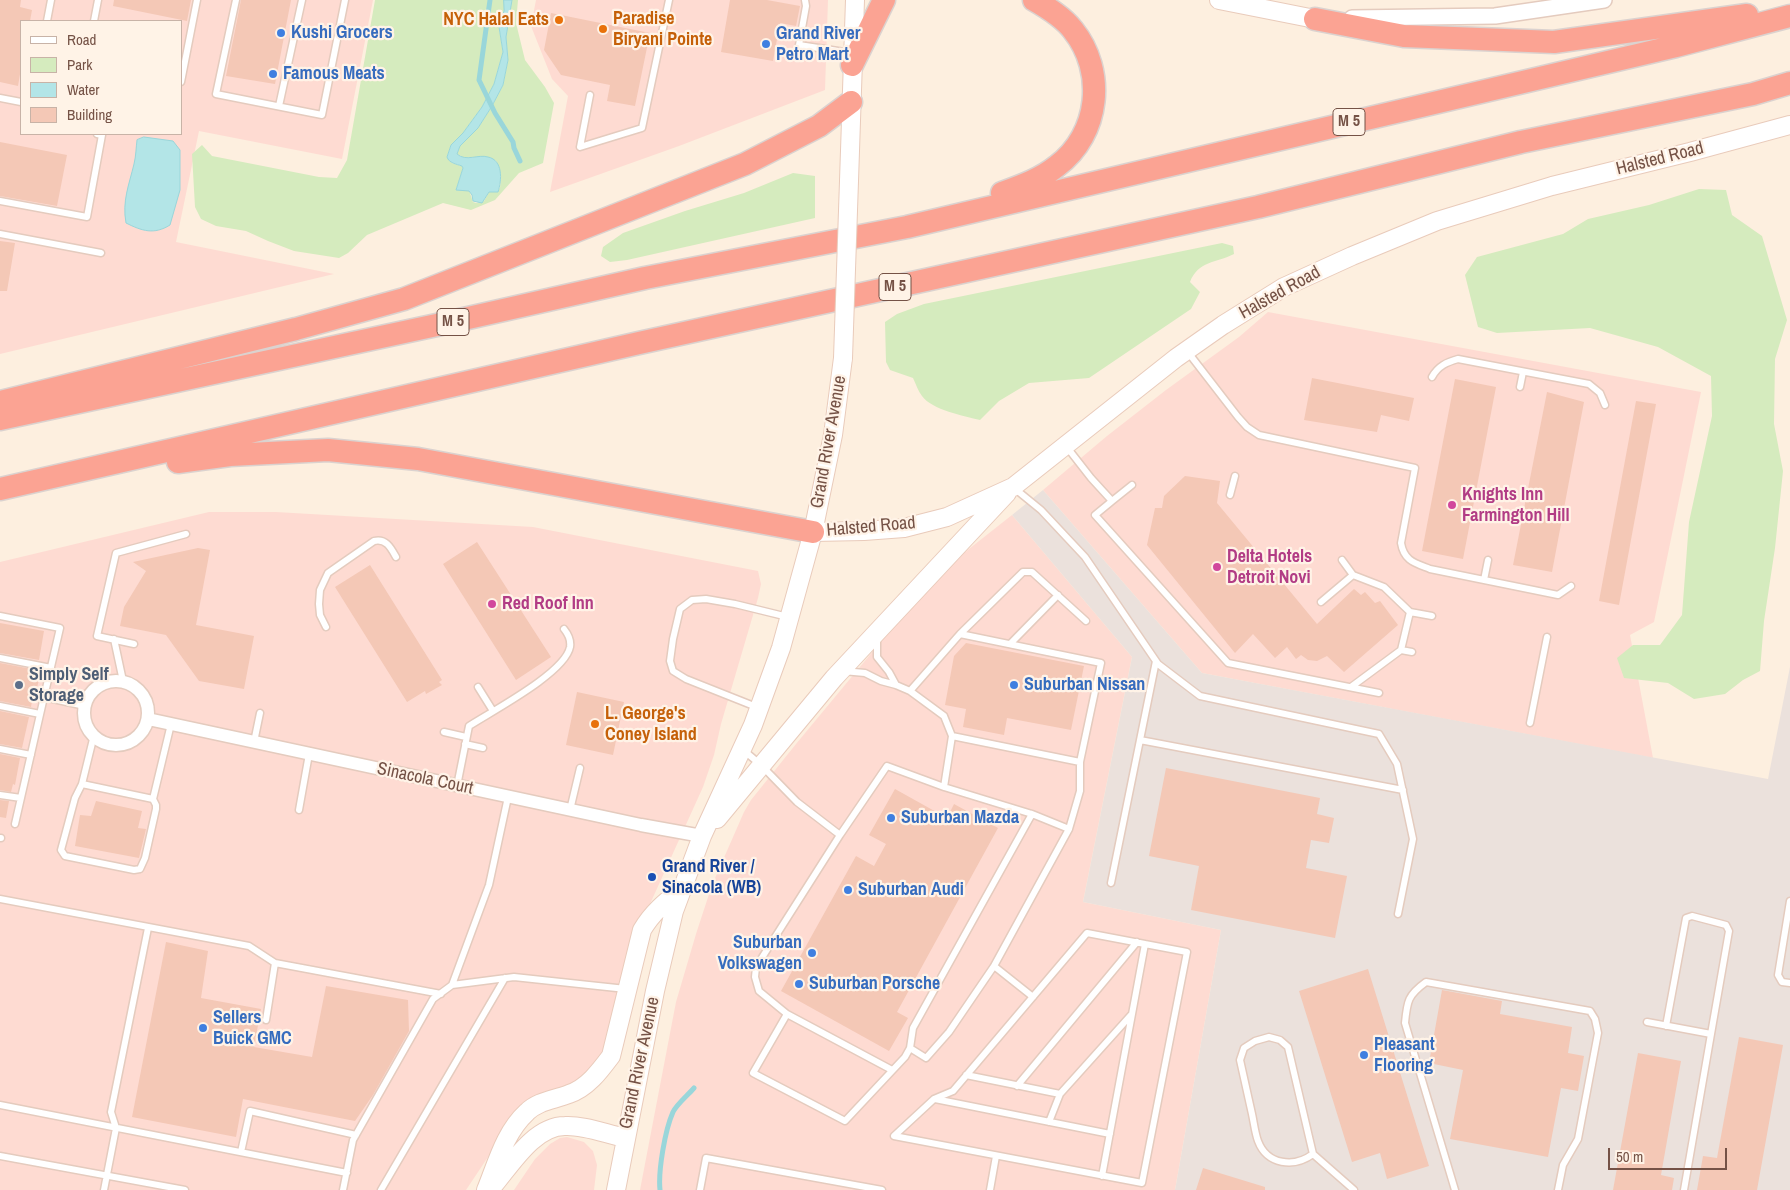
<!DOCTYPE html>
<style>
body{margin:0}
#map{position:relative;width:1790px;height:1190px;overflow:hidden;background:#fdefdf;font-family:"Archivo Narrow",sans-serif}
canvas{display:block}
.legend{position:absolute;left:20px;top:20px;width:162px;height:115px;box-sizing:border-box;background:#fff3e7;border:1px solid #c8b3a7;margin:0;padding:6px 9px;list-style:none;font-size:15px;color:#755246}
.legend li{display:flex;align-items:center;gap:10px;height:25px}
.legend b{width:25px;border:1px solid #c8b3a7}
.scale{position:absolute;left:1608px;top:1148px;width:119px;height:22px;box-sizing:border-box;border:2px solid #755246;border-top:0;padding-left:6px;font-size:15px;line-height:18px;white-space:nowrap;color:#755246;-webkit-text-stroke:4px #fff3e7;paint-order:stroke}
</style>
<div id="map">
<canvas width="1790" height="1190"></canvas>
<ul class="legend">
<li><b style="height:6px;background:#fff"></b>Road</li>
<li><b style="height:14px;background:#d5ebbe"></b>Park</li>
<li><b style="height:14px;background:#b3e5e7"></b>Water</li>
<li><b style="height:14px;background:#f4c8b6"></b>Building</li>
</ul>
<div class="scale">50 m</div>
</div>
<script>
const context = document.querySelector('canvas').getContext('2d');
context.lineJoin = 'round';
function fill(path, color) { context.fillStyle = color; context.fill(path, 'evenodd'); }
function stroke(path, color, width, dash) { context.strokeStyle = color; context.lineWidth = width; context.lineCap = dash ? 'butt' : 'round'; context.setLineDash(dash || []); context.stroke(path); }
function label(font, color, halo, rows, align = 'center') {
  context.font = font + ' "Archivo Narrow",sans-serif'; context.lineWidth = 4.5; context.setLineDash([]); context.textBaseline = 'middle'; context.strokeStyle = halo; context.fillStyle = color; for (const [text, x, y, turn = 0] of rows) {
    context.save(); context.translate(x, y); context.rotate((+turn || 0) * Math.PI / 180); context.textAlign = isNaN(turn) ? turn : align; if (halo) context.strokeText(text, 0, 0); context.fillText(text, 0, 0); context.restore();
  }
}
fill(new Path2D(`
 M0,0H373L342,159L199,131L176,242L334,274L0,354ZM21,21H181V134H21Z
 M536,0H828L825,90L679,146L550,192L568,96L552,79L531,26Z
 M1268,312L1701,392L1654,622L1630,635L1653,758L1202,673L1043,490L1107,436L1166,390L1239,337Z
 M209,512H276L533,527L758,571L761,584L758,598L721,724L714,755L703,787L640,926L607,1048L594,1072L512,1121L466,1190H0V562Z
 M1012,515L1132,657L1083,902L1221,930L1175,1190H640L676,1002L696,934L712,885L744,812L751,800L796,744L898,621L955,560Z
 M567,1137L584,1142L593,1151L597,1165L594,1190H514L535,1159L550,1144L560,1138Z`), '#fedbd2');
fill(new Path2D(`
 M1043,490L1202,673L1768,779L1790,667V1190H1175L1221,930L1083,902L1132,657L1012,515Z`), '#ebe1dc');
fill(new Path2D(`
 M375,0H504V11L499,27L503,52L494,84L482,107L463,133L451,145L447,157L452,163L462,166L463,168L456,190H469L473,202L476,203L484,201L489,192H495L500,188C501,178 501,170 496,161L473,157L464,158L457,154L460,146L478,128L492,106L503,85L508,60L506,37L512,0H518L516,23L525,60L545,87L554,103L543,163L519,173L495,200L471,210L443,203L367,235L348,253L339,258L294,251L268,241L246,231L216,226L201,219L195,207L192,154L202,145L212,156L319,177L337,178L347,160Z
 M793,173L815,176V218L627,260L610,262L601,256L603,247L623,233L685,211L744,193Z
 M1699,189L1726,190L1732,215L1762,236L1787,320L1775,359L1774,424L1783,471L1775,548L1764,621L1760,671L1743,680L1725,694L1694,699L1668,683L1624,678L1617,658L1633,645H1660L1682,615L1689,522L1712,416L1711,376L1658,347L1590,328L1497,333L1478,327L1465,275L1477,257L1563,234L1588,219L1649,205Z
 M1222,243L1233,246L1234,254C1216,263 1198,261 1190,282L1200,292L1191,309L1089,378L1029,383L999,401L980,420C964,416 932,410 922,396C918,391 916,384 913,378L890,370L886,362L885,322L897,314L924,304Z`), '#d5ebbe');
const water = new Path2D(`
 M504,0H512L506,37L508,60L503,85L492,106L478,128L460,146L457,154C466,162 478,154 488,157C503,160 502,180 498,192H489L482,203L473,201L472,195L469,191L456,190L463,168L462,166C456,164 449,163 447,157L451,145L463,133L482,107L494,84L503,52L499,27L504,11Z
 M144,137L173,141L180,150V190L170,225C154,235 142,231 126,223C122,201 129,185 134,164C136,156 136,148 137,140Z`);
fill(water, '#b3e5e7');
stroke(water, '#99d6da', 1);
stroke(new Path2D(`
 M490,0L479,80L495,113L513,142L514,148L520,161
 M660,1190C658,1171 665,1130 673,1112C677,1104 687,1096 694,1088`), '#99d6da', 5);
fill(new Path2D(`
 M0,0H21L20,7L32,10L30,21H21V68L18,86L0,82Z
 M114,0H191L187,21L113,6Z
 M241,0H291L275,84L226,76Z
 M730,0H767L800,6L796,26L780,23L773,61L721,52Z
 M551,13L650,33L635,106L607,101L610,85L561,75L544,50Z
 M0,142L67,155L57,206L0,196Z
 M0,241L15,243L7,291H0Z
 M1312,378L1414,398L1409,421L1381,415L1377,432L1304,420Z
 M1455,379L1496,387L1463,559L1422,551Z
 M1547,392L1584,402L1552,572L1513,565Z
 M1636,401L1656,404L1619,605L1599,601Z
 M1185,476L1220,481L1217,503L1317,624L1354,589L1361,595L1365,592L1375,603L1380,601L1398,625L1344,672L1327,656L1317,661L1308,660L1301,655L1296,659L1287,647L1275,658L1253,634L1235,653L1147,545L1155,508H1162L1164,496Z
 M477,542L551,657L516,680L443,564Z
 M198,548L210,550L196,625L254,636L244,689L199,681L166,635L120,626L124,607L146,571L133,562Z
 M370,565L442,680L439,682L442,685L426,694L425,691L407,702L335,587Z
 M0,623L44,631L39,660L0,653Z
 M966,643L1084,666L1071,730L1007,718L1004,735L963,727L966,709L945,705L954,656Z
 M0,663L37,670L36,675H40L34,701H32L31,707L0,701Z
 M577,692L624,702L613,755L566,745Z
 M0,711L29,717L22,748L0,744Z
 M0,754L20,758L15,785L13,784L11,792L0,790Z
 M1166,768L1320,798L1317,814L1334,818L1329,843L1311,840L1306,868L1347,876L1335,938L1191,910L1199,866L1149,856Z
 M895,789L947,818L954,804L998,828L897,1012L908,1018L889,1051L781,991L856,856L874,866L886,844L869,835Z
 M0,800L9,801L6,818L0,817Z
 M96,801L142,811L138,828L146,829L139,858L75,846L80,815L91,816Z
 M166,942L208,951L201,998L261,1009L254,1047L312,1057L326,986L408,1000L409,1031L373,1095L355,1121L243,1099L236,1137L132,1117Z
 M1368,969L1429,1166L1387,1179L1380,1153L1352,1162L1299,991Z
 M1442,990L1502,1001L1500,1014L1572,1027L1568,1053L1584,1056L1578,1091L1561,1088L1548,1157L1450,1139L1463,1070L1429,1063Z
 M1739,1037L1783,1045L1757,1190H1697L1703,1156L1717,1158Z
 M1638,1053L1681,1061L1661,1175L1674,1178L1672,1190H1613Z
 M1203,1168L1265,1187V1190H1196Z`), '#f4c8b6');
const service = new Path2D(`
 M236,0L216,94L322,115L345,0
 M805,0L806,6L799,45L851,53
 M47,21L51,0
 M94,21L98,0
 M181,82L197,0
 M590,95L580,147L642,128L669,0
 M0,98L21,102
 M279,106L302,0
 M0,201L87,217L102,135L97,134
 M0,234L101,253
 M1187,351L1238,417L1247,427L1259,435L1415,468L1401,543C1404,561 1415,563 1430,569L1558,595L1571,586
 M1432,377C1438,366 1447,362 1458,359L1589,384L1600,393L1605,405
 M1520,387L1523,372
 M1066,446L1091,478L1112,501L1095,515L1228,663L1379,693
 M1014,488L1041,510L1085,557L1158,664L1200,696L1379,734L1397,764L1413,839L1398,914
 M1230,495L1235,476
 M1112,501L1132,485
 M1342,560L1353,575L1384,587L1410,612L1432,616
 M1484,580L1488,560
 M1321,602L1353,575
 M0,616L60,628L44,697
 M326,627L320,615L319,604L320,590L328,573L374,541C386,538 391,548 396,557
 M960,634L1023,572H1032L1086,621
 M877,637V657L889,672L896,685
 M114,639L123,681
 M134,644L97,636L116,553L186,534
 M1010,644L1058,595
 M1401,650L1412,652
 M0,658L51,668
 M843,671L865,673L881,681L896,685L910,691L944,716L952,736L944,787
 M478,687L493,711
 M1351,687L1401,650L1410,612
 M910,691L960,634L1101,663L1080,762L952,736
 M0,706L40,714
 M759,708L686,679L673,671L670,661L673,639L680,609L692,600L706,599L735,604L788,617
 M1530,723L1547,637
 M444,732L466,737
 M1140,740L1403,790
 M254,742L260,713
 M465,744L483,748
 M0,749L31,755
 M742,749L761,765L797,802L840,835L887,766L944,787L1032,814L1069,829L994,966L1033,997
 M82,784L94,735
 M457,786L469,726C492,711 565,673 570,647C571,641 568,634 564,629
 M0,795L21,798
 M153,799L156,805V809L145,858L140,869L134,870L65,856L61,850L75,798L82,784L153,799L171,724
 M299,810L309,754
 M570,810L580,768
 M15,824L44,697L85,706
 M1069,829L1080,791V762
 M840,835L756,967L755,977L759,991L787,1014L753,1073L845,1121L905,1057L910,1048L913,1028L1032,814
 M0,838H1
 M1111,883L1156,661
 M0,899L249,946L275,963L441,994
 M1790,901L1778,975L1782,982L1790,983
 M1087,933L1187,952L1142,1183L894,1136L934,1099L953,1091Z
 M452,985L489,885L508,797
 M787,1014L892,1070
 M266,1020L275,963
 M1647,1022L1711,1034L1684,1190
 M1666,1026L1686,918L1692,916L1726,925L1729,931L1711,1034
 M910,1048L926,1058L949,1032L994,966
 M966,1075L1060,1094L1049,1122
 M1017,1086L1137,942
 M1060,1094L1131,1015
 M935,1099L1110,1134
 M0,1105L347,1173
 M241,1152L250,1111L356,1135
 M1313,1154C1294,1168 1267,1165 1258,1141C1255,1133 1254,1123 1252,1114C1248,1096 1244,1078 1240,1060L1244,1048L1255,1041L1269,1037L1280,1040L1288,1047L1313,1154L1354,1190
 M0,1156L185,1190
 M1102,1176L1145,944
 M104,1190L116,1128L111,1112L148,928
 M343,1190L353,1140L433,999L452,985L514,977L626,989
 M381,1190L505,978
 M700,1190L706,1158L882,1190
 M990,1190L996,1156
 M1455,1190L1405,1023C1407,1001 1408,995 1426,982L1590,1011L1595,1019L1598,1033L1578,1139L1563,1165L1558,1190`);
const minor = new Path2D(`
 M84 713a32 32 0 1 1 64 0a32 32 0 1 1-64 0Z
 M148,719L641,825L702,836`);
const tertiary = new Path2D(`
 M1352,18L1495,16L1604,0`);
const secondary = new Path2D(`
 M1219,0L1315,19
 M849,181L855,0
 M813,532L864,531L904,528L947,517L1013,487L1176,358L1223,325L1284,287L1352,256L1437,221L1552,186L1690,152L1790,125
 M717,819L834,678L1007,493
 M493,1186C511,1165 534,1126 565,1126C584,1125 606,1134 626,1138
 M486,1190C497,1163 505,1132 527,1112C538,1101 554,1100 569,1094C587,1088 599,1072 611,1056L642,930C652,913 665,902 681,890
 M616,1190L655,991L674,911L702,836L753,725L781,648L813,532L833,435L843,358`);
const motorway = new Path2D(`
 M1315,19L1404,36L1554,42L1747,15
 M852,65L884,0
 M1002,193C1021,186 1041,179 1057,166C1100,134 1106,71 1073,30C1063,17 1048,8 1034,0
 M0,402L296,329L404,299L745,164L819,126L851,102
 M0,419L446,323L645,278L907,227L1676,46L1790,16
 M178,462L230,455L328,450L418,459L813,532
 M0,489L639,343L1258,207L1521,142L1753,94L1790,83`);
stroke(service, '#e4cbbe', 9);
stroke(minor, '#e4cbbe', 15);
stroke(tertiary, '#e4cbbe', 18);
stroke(secondary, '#e9cbbb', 20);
stroke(motorway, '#dbd2cf', 25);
stroke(service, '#fff', 6);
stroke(minor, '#fff', 12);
stroke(tertiary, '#fff', 15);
stroke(secondary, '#fff', 18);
stroke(motorway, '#fba393', 22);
const secondaryBridge = new Path2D(`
 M843,358L849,181`);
stroke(secondaryBridge, '#e9cbbb', 20, []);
stroke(secondaryBridge, '#fff', 18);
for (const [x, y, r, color] of [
 [559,20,5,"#e8710a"],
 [603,29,5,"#e8710a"],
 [281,33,5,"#3f7fe0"],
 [766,44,5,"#3f7fe0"],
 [273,74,5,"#3f7fe0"],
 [1452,505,5,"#d1479c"],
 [1217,567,5,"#d1479c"],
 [492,604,5,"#d1479c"],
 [19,685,5,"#5c6f8a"],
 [1014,685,5,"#3f7fe0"],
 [595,724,5,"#e8710a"],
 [891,818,5,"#3f7fe0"],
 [652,877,5,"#1a4fb4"],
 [848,890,5,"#3f7fe0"],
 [812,953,5,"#3f7fe0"],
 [799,984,5,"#3f7fe0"],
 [203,1028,5,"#3f7fe0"],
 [1364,1055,5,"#3f7fe0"]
]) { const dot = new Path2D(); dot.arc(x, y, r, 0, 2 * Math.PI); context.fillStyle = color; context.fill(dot); stroke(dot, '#fff3e7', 2); }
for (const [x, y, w] of [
 [1349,122,32],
 [895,287,32],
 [453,322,32]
]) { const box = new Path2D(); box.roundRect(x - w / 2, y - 13.5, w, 27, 4); context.fillStyle = '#fff3e7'; context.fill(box); stroke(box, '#755246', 1); }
label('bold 16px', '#755246', null, [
 ["M 5",1349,122],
 ["M 5",895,287],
 ["M 5",453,322]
]);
label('bold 18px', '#c56008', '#fff3e7', [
 ["Paradise",613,19],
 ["Biryani Pointe",613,40],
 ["NYC Halal Eats",549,20,"right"],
 ["L. George's",605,714],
 ["Coney Island",605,735]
], 'left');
label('bold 18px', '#366cbe', '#fff3e7', [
 ["Kushi Grocers",291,33],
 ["Grand River",776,34],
 ["Petro Mart",776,55],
 ["Famous Meats",283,74],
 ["Suburban Nissan",1024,685],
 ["Suburban Mazda",901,818],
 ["Suburban Audi",858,890],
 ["Suburban",802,943,"right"],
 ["Volkswagen",802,964,"right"],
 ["Suburban Porsche",809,984],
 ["Sellers",213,1018],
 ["Buick GMC",213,1039],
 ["Pleasant",1374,1045],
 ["Flooring",1374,1066]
], 'left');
label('18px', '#755246', '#fff3e7', [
 ["Halsted Road",1660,159,-14],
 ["Halsted Road",1280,293,-29],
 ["Grand River Avenue",829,442,-80],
 ["Halsted Road",871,527,-5],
 ["Sinacola Court",425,779,12],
 ["Grand River Avenue",640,1063,-78]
]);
label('bold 18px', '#b23c85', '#fff3e7', [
 ["Knights Inn",1462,495],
 ["Farmington Hill",1462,516],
 ["Delta Hotels",1227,557],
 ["Detroit Novi",1227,578],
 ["Red Roof Inn",502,604]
], 'left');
label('bold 18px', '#4e5e75', '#fff3e7', [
 ["Simply Self",29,675],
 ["Storage",29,696]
], 'left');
label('bold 18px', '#164399', '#fff3e7', [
 ["Grand River /",662,867],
 ["Sinacola (WB)",662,888]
], 'left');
</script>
